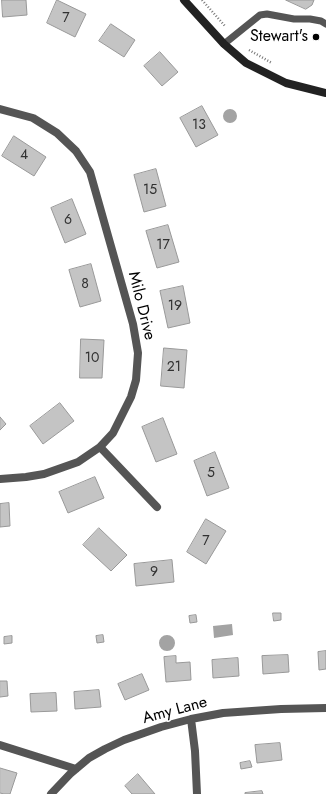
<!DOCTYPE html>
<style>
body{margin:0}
canvas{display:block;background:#fff}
</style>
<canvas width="326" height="794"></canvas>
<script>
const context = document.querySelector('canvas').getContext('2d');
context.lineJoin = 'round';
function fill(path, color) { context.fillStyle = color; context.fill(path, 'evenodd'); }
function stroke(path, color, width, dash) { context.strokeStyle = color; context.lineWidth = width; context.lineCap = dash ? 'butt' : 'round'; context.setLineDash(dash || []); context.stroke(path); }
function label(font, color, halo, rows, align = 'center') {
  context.font = font + ' Jost,sans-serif'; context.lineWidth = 3; context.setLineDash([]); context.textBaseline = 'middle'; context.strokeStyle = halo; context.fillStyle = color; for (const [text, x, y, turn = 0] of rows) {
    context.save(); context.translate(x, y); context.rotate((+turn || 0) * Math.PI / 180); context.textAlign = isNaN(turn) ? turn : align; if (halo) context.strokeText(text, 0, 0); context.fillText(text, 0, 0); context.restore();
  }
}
fill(new Path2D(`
 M223 116a7 7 0 1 1 14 0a7 7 0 1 1-14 0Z
 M232,624L233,635L214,638L213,626Z
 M159 643a8 8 0 1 1 16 0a8 8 0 1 1-16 0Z`), '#a3a3a3');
const building = new Path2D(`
 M2,0H26L27,15L3,17Z
 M57,0L86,14L75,37L47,23Z
 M286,0H314L312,5L306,9Z
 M111,24L135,40L124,57L99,41Z
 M160,52L178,72L162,86L144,66Z
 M202,106L218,135L196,147L180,118Z
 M14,136L46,157L34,176L2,156Z
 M156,169L166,206L144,212L134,175Z
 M72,199L86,234L65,243L51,208Z
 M168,225L179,262L157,268L146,231Z
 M91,264L101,301L80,307L69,270Z
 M183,286L190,323L168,328L160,291Z
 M81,339L104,340L102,378H80Z
 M164,348L187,350L184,388L161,386Z
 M60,403L74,421L43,444L30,426Z
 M0,417L6,424L0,430Z
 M163,418L177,454L156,462L142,427Z
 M215,452L229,488L207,496L194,461Z
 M95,477L104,498L68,513L59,492Z
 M9,503L10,526L0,527V504Z
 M206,519L226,531L206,564L187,552Z
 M99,528L127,555L111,571L83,545Z
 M172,560L174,582L136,586L134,564Z
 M273,613H281V620L274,621Z
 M196,615L197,622L190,623L189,616Z
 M103,635L104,642L97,643L96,636Z
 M12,636V643L4,644V637Z
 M326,651V669L319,670L318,652Z
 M288,655L289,672L263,674L262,656Z
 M176,656V663L190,662L191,680L166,682L164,657Z
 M238,658L239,676L213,678L212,660Z
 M142,674L149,690L125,700L118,684Z
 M0,681H7L8,696L0,697Z
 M99,690L101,707L75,709L74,692Z
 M56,693L57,711L31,712L30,694Z
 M280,743L282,760L257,763L255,745Z
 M250,761L252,767L241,769L240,763Z
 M0,768L17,773L10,794H4L0,793Z
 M138,774L155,794H132L125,786Z
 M262,791L263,794H245V793Z`);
fill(building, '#c4c4c4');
stroke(building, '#999', 1);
stroke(new Path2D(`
 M202,0L225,26
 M249,50L272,63`), '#777', 2.5, [1, 2]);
stroke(new Path2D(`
 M224,44L260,15L267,14L294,19H310L321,21L326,24`), '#555', 7);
stroke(new Path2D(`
 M0,109L33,118L57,133L76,151L90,172L133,324L138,353L136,380L131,397L113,433L100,447L78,462L44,474L26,477L0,479
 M100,447L157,507
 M191,719L195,751L197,794
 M0,745L76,769
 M51,794L70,774L89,758L105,749L124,740L161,727L191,719L223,713L281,709L326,708`), '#555', 8);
stroke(new Path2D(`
 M184,0L224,44L246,63L286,83L326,93`), '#222', 8);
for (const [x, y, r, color] of [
 [316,37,4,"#000"]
]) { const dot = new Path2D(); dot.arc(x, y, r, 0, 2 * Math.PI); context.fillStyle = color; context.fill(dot); stroke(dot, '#fff', 1.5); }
label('14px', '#313131', null, [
 ["7",66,19],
 ["13",199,126],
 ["4",24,156],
 ["15",150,191],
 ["6",68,221],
 ["17",163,246],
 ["8",85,285],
 ["19",175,307],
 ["10",92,359],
 ["21",174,368],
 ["5",211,474],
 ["7",206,542],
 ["9",154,573]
]);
label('16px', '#000', '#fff', [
 ["Stewart's",308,37]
], 'right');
label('16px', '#000', '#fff', [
 ["Milo Drive",141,306,76],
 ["Amy Lane",175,711,-15]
]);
</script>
